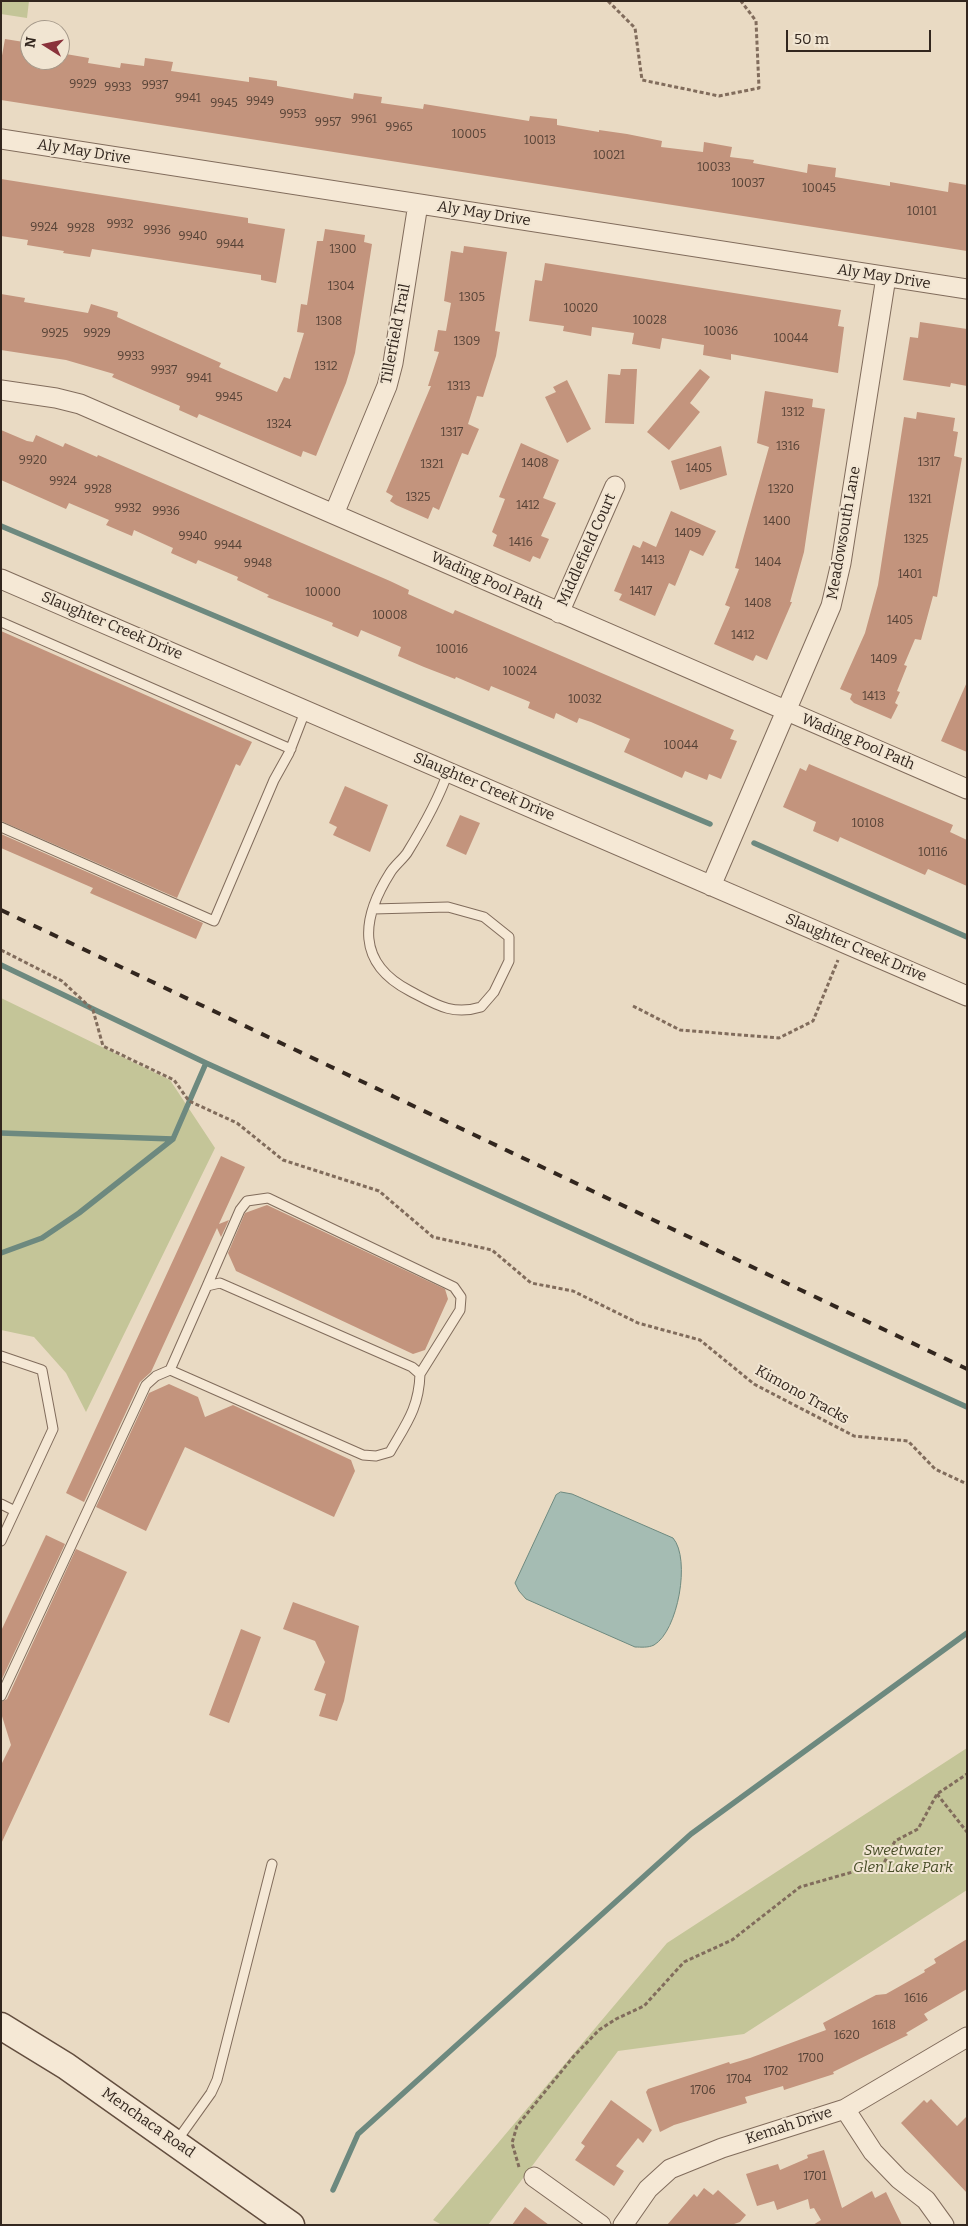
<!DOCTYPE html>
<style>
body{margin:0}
#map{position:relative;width:968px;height:2226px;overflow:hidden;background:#e9dac3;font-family:Bitter,serif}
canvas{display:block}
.frame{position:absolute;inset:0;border:2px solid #32261e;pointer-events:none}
.north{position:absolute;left:20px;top:20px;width:50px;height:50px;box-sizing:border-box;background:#f1e5d2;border:1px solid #a5998a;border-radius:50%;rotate:280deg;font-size:14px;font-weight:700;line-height:20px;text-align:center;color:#32261e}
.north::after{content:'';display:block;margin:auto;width:18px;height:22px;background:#8a323b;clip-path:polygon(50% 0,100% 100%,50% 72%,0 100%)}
.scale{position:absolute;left:786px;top:30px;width:145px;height:22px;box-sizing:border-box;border:2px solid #32261e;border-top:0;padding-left:6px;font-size:15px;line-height:18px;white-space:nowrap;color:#32261e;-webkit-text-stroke:4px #f1e5d2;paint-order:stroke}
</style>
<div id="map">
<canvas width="968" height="2226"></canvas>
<div class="frame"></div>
<div class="north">N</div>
<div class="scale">50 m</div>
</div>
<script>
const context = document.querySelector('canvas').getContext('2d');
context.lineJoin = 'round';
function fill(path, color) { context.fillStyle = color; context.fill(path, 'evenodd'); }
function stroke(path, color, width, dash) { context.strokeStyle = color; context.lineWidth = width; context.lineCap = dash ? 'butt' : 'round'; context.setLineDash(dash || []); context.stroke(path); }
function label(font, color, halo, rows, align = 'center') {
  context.font = font + ' Bitter,serif'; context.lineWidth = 4; context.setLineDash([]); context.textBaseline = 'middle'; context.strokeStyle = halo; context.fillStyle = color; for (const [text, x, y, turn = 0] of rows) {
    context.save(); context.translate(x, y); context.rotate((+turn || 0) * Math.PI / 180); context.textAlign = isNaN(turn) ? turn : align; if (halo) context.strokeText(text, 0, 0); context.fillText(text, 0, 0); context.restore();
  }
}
fill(new Path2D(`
 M1,1H29L27,18L1,14Z
 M1,998L170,1080L215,1148L86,1412L66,1373L34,1337L1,1330Z
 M967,1748V1890L744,2034L618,2051L488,2225H442L433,2220L667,1943Z`), '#c4c598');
const water = new Path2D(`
 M561,1492L572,1494L673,1538C691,1559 678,1631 654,1645C648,1648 641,1647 635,1647L526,1599L519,1591L515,1583L556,1495Z`);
fill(water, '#a5bcb3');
stroke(water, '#6d897f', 1);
stroke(new Path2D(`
 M1,526L710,824
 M754,843L967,937
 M1,965L206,1063L967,1407
 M1,1133L173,1139
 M1,1253L42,1238L79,1213L173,1139L206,1063
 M333,2190L358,2134L691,1834L967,1633`), '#6d897f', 5.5);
fill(new Path2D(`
 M5,39L30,43V60H60V53L89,58L88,63L120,68L121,63L144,66L145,58L173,62L171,71L249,82V77L277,81V86L353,99L354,93L382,97L381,103L423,109L424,104L529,121L530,116L557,119V125L599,132V130L627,134L662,141L661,147L703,152L704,142L732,147L730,157L754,160L753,163L807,173L808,164L836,168L835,177L890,186V182L948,192L949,182L967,185V251L1,100V61Z
 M1,179L248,218V223L285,229L276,283L261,280V275L92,249L90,257L63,253L64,251L27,245L28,240L1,236Z
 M325,229L365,235L364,242L372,244L355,353L346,383L316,456L303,451L301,457L199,414L197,418L179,410L180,406L112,377L114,374L66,360L1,350V294L25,298L24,302L88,313L91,304L118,312L117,317L221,363L219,367L277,392L284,377L290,379L304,333L297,332L301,304L307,305L317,241H323Z
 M464,246L507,252L495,331L500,332L496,356L483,397L477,396L468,424L479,429L468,455L462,453L439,510L433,507L428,519L396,505L390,501L393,496L386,492L431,386H428L439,352L434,351L438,330L446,331L451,303L444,301L451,251L463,253Z
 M545,263L841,310L838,326L844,327L838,373L731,354V360L703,355L704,345L662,338L660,349L632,344L634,333L592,327L591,336L563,331L564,326L529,321L535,280L542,281Z
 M920,322L967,329V386L951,383L950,387L903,380L910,337L918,338Z
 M621,369H637L634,424L605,423L608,374L620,375Z
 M700,369L710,377L690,403L700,412L669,450L647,432Z
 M567,380L591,429L567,443L545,397L556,392L553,387Z
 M765,391L813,399L812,407L825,409L804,552L790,602H792L767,660L756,655L753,661L714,644L730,607L725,605L739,569L735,568L769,447L757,443Z
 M917,412L955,418L953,431L958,432L954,456L962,458L937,597L933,596L921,640L915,639L904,665L907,666L897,691L900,692L895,703L898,705L891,719L854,703L850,699L852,694L840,689L865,633L878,585L904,417L916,419Z
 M1,430L27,441L33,442L36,435L63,447L65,443L97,457L98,455L390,581L409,590L408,594L453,614L455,610L734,730L730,739L737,741L721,779L709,774L707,780L685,771L682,778L624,752L630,739L591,722L579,718L577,723L556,713L554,719L528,708L530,702L491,686L489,691L456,677L455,679L424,667L398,656L401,647L361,630L358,637L332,626L333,623L267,597L269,595L237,580L238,577L198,560L196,564L171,553L173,548L134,530L132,536L106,525L109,520L69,503L66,509L1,480Z
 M521,443L559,460L543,498L556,503L541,536L549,539L540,559L533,556L530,562L493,546L497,535L492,532L505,499L499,497Z
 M721,446L727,475L680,490L671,461Z
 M671,511L716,531L703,556L690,550L675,586L669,583L655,616L619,600L622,594L614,591L633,545L640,548L643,541L656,547Z
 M1,631L252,742L240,766L236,764L177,898L1,821Z
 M967,682V752L941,741Z
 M809,764L953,825L950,832L967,840V886L928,869L925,875L840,837L838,842L813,831L816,822L783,807L800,768L806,771Z
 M345,786L388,805L370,852L333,835L337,827L329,823Z
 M460,815L480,823L466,855L446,846Z
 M1,834L203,923L196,939L90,893L93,888L1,848Z
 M221,1156L245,1167L219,1224L229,1220L221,1237L217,1228L151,1372L140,1382L84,1502L66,1493Z
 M267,1205L445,1289L448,1299L425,1350L413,1354L236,1271L228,1253L245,1213Z
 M169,1384L198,1397L205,1417L233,1405L351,1460L355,1471L334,1517L185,1447L146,1531L96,1507L149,1393Z
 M46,1535L65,1544L1,1681V1631Z
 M76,1549L127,1572L1,1844V1765L11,1745L1,1713V1702L7,1699Z
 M293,1602L359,1626L344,1701L337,1721L319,1716L326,1694L314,1690L325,1662L315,1641L283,1629Z
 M241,1629L261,1637L229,1723L209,1715Z
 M967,1939V1989L924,2014L928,2020L906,2033L908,2035L833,2072L834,2074L784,2090L783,2086L745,2097L747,2103L674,2125L660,2132L646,2092L648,2089L729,2062L730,2064L750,2058L826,2030L823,2023L876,1995L886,1994L925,1972L924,1970L936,1963L934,1959Z
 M931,2099L957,2126L967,2116V2193L901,2123L924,2100L927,2103Z
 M611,2100L652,2130L643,2143L638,2138L616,2166L624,2171L614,2186L575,2160L585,2146L581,2143Z
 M824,2150L842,2208L872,2191L875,2198L886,2192L902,2225H813L821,2220L814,2208L810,2209L808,2199L777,2210L774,2201L757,2206L746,2174L778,2164L780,2170L808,2158L807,2155Z
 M704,2188L713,2195L718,2190L746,2215L740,2222L731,2225H667L694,2194L697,2197Z
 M525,2207L549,2225H512Z`), '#c3947d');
const service = new Path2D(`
 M1,622L291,749
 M1,827L214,921L274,780L289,753L306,709
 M373,909L448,907L484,917L509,937V961L494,992L481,1007C452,1016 435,1004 410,991C356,963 361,919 390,873C394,866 402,860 407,853C423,827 438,801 448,772
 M207,1286L240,1210L247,1201L268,1198L454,1287L461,1297L460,1310L420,1374
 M1,1356L42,1370L53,1429L1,1541
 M1,1504L15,1511
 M1,1696L146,1385L156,1376L170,1370L207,1286L220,1283L412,1367L420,1374C419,1408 406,1424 390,1452L376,1456L363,1455L170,1370
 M176,2142L211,2093L217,2080L272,1864`);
const minor = new Path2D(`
 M1,139L967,289
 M1,390L56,398L80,404L967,789
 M334,514L387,386L393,363L418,204
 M1,579L967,996
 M559,613L615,486
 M711,886L831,606L841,563L886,277
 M845,2109L873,2152L899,2179L926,2200L944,2225
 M534,2177L601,2225
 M623,2225L648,2189L670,2169L722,2148L845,2109L967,2037`);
const secondary = new Path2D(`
 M1,2026L66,2066L291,2225`);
stroke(service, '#816c5c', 11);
stroke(minor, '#816c5c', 21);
stroke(secondary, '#634e3f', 29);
stroke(new Path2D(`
 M608,1L635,28L642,80L719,96L759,88L756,21L741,1
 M1,950L62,981L93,1010L103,1046L174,1080L189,1101L237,1123L283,1160L379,1191L433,1237L492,1250L531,1283L573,1291L638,1323L700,1340L754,1384L854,1436L908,1441L935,1469L967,1484
 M633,1006L680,1030L779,1038L813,1021L838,960
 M937,1794L967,1832
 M519,2167L512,2143L517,2126L574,2056L599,2030L616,2019L644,2006L684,1962L732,1940L800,1887L884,1863L895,1841L918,1829L937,1794L967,1774`), '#816c5c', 3, [4, 2.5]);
stroke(service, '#f5e8d5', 9);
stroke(minor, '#f5e8d5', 19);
stroke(secondary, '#f5e8d5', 26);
stroke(new Path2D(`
 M1,910L967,1369`), '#32261e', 4, [9, 9]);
label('12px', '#564236', null, [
 ["9929",83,85],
 ["9937",155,86],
 ["9933",118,88],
 ["9941",188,99],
 ["9949",260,102],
 ["9945",224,104],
 ["9953",293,115],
 ["9961",364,120],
 ["9957",328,123],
 ["9965",399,128],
 ["10005",469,135],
 ["10013",540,141],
 ["10021",609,156],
 ["10033",714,168],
 ["10037",748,184],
 ["10045",819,189],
 ["10101",922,212],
 ["9932",120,225],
 ["9924",44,228],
 ["9928",81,229],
 ["9936",157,231],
 ["9940",193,237],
 ["9944",230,245],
 ["1300",343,250],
 ["1304",341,287],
 ["1305",472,298],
 ["10020",581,309],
 ["10028",650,321],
 ["1308",329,322],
 ["10036",721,332],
 ["9925",55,334],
 ["9929",97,334],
 ["10044",791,339],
 ["1309",467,342],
 ["9933",131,357],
 ["1312",326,367],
 ["9937",164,371],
 ["9941",199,379],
 ["1313",459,387],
 ["9945",229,398],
 ["1312",793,413],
 ["1324",279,425],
 ["1317",452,433],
 ["1316",788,447],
 ["9920",33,461],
 ["1317",929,463],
 ["1408",535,464],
 ["1321",432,465],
 ["1405",699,469],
 ["9924",63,482],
 ["9928",98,490],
 ["1320",781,490],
 ["1325",418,498],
 ["1321",920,500],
 ["1412",528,506],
 ["9932",128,509],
 ["9936",166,512],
 ["1400",777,522],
 ["1409",688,534],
 ["9940",193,537],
 ["1325",916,540],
 ["1416",521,543],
 ["9944",228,546],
 ["1413",653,561],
 ["1404",768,563],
 ["9948",258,564],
 ["1401",910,575],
 ["1417",641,592],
 ["10000",323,593],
 ["1408",758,604],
 ["10008",390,616],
 ["1405",900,621],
 ["1412",743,636],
 ["10016",452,650],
 ["1409",884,660],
 ["10024",520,672],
 ["1413",874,697],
 ["10032",585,700],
 ["10044",681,746],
 ["10108",868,824],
 ["10116",933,853],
 ["1616",916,1999],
 ["1618",884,2026],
 ["1620",847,2036],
 ["1700",811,2059],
 ["1702",776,2072],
 ["1704",739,2080],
 ["1706",703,2091],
 ["1701",815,2177]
]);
label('15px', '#32261e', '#f1e5d2', [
 ["Aly May Drive",84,152,9],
 ["Aly May Drive",484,214,9],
 ["Aly May Drive",884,277,9],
 ["Tillerfield Trail",396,334,-79],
 ["Meadowsouth Lane",844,533,-80],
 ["Middlefield Court",587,550,-66],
 ["Wading Pool Path",487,581,24],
 ["Slaughter Creek Drive",112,626,23],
 ["Wading Pool Path",858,742,23],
 ["Slaughter Creek Drive",484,787,23],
 ["Slaughter Creek Drive",856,948,23],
 ["Kimono Tracks",802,1395,29],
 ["Menchaca Road",148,2123,35],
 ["Kemah Drive",789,2126,-18]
]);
label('italic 15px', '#474d27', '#f1e5d2', [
 ["Sweetwater",903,1851],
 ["Glen Lake Park",903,1868]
]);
</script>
